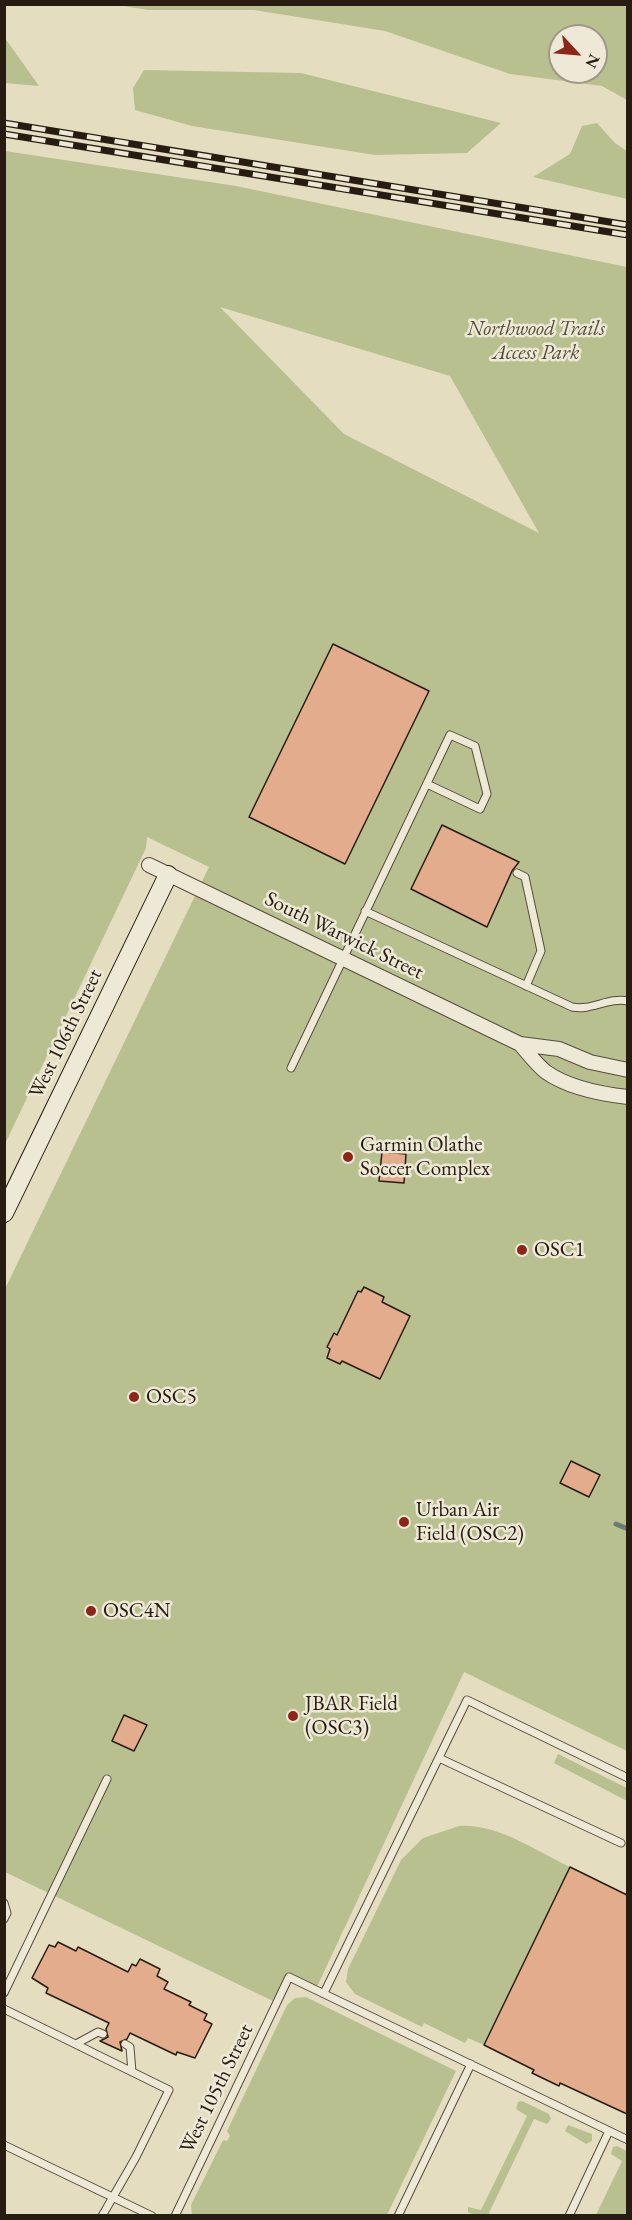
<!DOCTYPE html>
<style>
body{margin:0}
#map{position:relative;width:632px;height:2220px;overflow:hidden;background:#e5ddc0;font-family:"EB Garamond",serif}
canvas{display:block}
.frame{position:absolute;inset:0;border:6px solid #281c12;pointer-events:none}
.north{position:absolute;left:548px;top:24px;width:60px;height:60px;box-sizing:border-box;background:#eee9d6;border:2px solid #9f9788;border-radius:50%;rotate:116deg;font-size:16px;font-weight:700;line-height:24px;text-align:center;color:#281c12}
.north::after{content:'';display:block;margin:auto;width:21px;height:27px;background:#8f2418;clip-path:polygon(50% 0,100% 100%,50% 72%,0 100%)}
</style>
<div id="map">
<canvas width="632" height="2220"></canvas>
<div class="frame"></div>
<div class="north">N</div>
</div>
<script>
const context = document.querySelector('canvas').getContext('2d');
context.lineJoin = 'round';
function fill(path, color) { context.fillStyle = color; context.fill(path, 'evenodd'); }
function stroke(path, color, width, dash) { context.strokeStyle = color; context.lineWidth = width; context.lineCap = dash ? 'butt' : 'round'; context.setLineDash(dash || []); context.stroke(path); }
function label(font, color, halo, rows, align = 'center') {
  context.font = font + ' "EB Garamond",serif'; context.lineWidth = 5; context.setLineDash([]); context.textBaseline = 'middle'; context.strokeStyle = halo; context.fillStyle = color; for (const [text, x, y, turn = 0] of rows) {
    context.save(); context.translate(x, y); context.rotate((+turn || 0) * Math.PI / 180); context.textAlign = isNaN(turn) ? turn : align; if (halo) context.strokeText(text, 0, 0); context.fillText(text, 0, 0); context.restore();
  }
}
fill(new Path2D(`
 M118,5H627V100L602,86L510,74L385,31L254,10H148ZM560,36H596V72H560Z
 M5,38L39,86L5,83Z
 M144,70L301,73L501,123L467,153L375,155L192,126L135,110L133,88Z
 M597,123L615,143L627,151V199L533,177L570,154L582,126Z
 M5,151L236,186L627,267V1751L464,1672L316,1989L289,1977L277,2003L5,1872L4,1291L209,867L147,837L146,848L5,1144ZM220,307L450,376L539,533L344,434Z
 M558,1754L627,1788V1801L554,1763Z
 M459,1826C497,1823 536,1851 570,1867L484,2045L468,2038L465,2043L424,2023L422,2027L355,1994L346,1982L348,1969L401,1860L423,1838Z
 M306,1997L456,2071L387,2215H192L191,2205L222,2142L224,2140L227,2141L230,2136L227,2131L287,2005L295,1998Z
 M522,2101L549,2114L551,2119L547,2124L534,2119L489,2213L492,2215H474L468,2212V2207L481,2210L527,2116L516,2109L518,2102Z
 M568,2125L592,2134V2141L586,2144L565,2131Z
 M617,2146L627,2151V2215H596L622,2161L611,2154L613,2147Z`), '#b9c08f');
stroke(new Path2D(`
 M616,1524L628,1529`), '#6a7b74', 5);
const building = new Path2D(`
 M333,644L429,691L345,864L249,817Z
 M442,825L519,862L512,871L487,927L411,889Z
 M382,1152L406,1154L404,1183L379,1181Z
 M364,1287L384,1297L382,1302L410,1316L380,1379L342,1361L340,1364L327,1358L330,1349L327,1347L334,1333L337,1335L358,1291L361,1292Z
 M571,1461L600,1475L589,1497L560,1483Z
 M124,1715L147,1725L134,1751L112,1741Z
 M570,1867L627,1895V2114L560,2083L559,2086L532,2073L534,2070L484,2045Z
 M58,1942L76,1951L78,1947L128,1972L132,1964L136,1966L140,1959L160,1969L157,1976L168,1982L164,1989L191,2002L189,2005L207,2014L204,2020L212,2024L195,2058L177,2052L176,2055L130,2033L127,2039L120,2042L122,2051L100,2041L108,2037L106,2029L109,2023L46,1993L48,1988L32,1978L49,1945L55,1947Z`);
fill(building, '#e2ac8d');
stroke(building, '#281c12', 1.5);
const lane = new Path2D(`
 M517,873L525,877L541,951L526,986
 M365,911L572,1007C592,1011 608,997 628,1001
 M291,1068L450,735L475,746L487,794L480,809L427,784
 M439,1758L621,1843
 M4,1903L7,1913L4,1919
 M4,1993L107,1779
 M324,1993L467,1700L628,1778
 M4,2009L169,2090L136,2157L102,2216
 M76,2044L98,2032L103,2034
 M125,2044L130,2047L132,2072
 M4,2145L152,2216
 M175,2216L289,1977L628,2140
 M398,2216L471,2064
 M569,2216L609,2131`);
const street = new Path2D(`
 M149,865L520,1044L559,1049L590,1062L628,1070
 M520,1044C528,1053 537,1065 546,1072C569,1088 600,1094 628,1097`);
const secondary = new Path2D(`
 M4,1213L168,875`);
stroke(lane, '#574c3e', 9);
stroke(street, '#574c3e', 16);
stroke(secondary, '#281c12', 20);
stroke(lane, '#eee9d6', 7);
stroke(street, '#eee9d6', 14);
stroke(secondary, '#eee9d6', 18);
const rail = new Path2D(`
 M4,123L628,225
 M4,134L628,235`);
stroke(rail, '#281c12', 7);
stroke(rail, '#eee9d6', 4.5, [14]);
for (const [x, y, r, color] of [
 [348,1157,6,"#8f2418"],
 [522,1250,6,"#8f2418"],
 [134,1397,6,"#8f2418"],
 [404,1522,6,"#8f2418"],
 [91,1611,6,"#8f2418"],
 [293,1716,6,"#8f2418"]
]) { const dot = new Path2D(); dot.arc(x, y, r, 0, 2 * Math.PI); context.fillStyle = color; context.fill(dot); stroke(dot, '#eee9d6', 2); }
label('italic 21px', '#544d38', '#eee9d6', [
 ["Northwood Trails",536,329],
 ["Access Park",536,353]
]);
label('21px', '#281c12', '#eee9d6', [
 ["South Warwick Street",344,936,26],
 ["West 106th Street",66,1034,-64],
 ["West 105th Street",217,2089,-64]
]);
label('21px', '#281c12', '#eee9d6', [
 ["Garmin Olathe",360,1145],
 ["Soccer Complex",360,1169],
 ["OSC1",534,1250],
 ["OSC5",146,1397],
 ["Urban Air",416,1510],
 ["Field (OSC2)",416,1534],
 ["OSC4N",103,1611],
 ["JBAR Field",305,1704],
 ["(OSC3)",305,1728]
], 'left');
</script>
